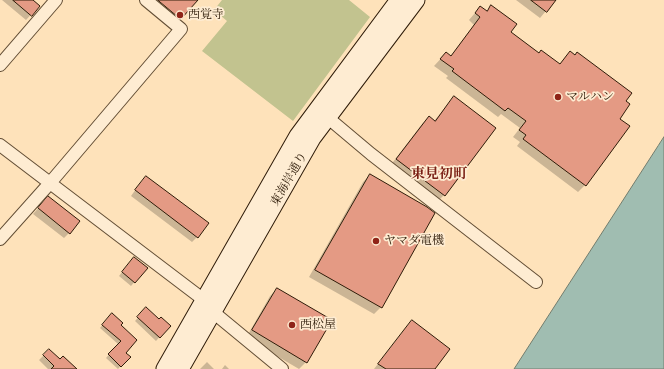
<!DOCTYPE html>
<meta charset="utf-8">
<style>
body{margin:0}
canvas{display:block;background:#fee2ba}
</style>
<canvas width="664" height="369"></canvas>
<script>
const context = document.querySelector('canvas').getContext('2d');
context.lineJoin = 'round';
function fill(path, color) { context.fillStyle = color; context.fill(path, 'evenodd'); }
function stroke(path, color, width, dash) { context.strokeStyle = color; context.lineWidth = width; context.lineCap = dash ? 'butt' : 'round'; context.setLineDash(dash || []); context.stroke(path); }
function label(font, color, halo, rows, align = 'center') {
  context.font = font + ' "Libre Caslon Text","Noto Serif JP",serif'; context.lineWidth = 3.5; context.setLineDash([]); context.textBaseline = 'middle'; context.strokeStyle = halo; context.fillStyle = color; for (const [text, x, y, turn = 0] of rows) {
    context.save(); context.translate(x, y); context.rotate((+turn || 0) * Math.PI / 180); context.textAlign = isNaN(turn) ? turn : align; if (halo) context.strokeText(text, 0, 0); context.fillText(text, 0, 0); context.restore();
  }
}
fill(new Path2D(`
 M222,0H349L370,17L293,121L202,51L227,21L214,10Z`), '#c2c38f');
const water = new Path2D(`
 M664,137V369H514L658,146Z`);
fill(water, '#a0bdb1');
stroke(water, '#737d6e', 1);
fill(new Path2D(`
 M2,0H31L39,6L26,20Z
 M143,0H197L174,25Z
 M516,0H555L540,18Z
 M480,7L509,32L538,54L559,65L570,53L625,102L618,119L585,185L578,192L517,146L520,142L513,137L520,128L501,114L498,117L446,78L448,76L434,66L446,53L450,57L474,25L469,20Z
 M454,97L495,128L444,195L437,202L390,166L422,124L429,117L434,121Z
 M370,175L381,307L374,314L309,277L363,182Z
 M141,182L197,237L192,242L131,196Z
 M43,203L69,233L64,238L33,214Z
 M131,261L146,268L131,286L119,276Z
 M277,289L306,362L299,369L246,338L270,296Z
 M146,309L159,320L169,326L156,341L135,321Z
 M109,317L120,325L125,353L129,357L118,369L106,358L118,344L100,328Z
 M412,321L433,369H374L407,326Z
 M49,350L60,361L76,369H48L39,360Z
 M207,362L214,369H200Z
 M225,365L229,369H222Z`), '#0003');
const building = new Path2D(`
 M13,0H33L40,6L32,16Z
 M158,0H198L181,19Z
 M531,0H556L547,12Z
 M491,5L517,24L511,32L539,53L541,50L560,64L570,51L575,55L577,52L632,93L626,101L630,104L620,119L630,126L586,186L523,139L526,135L519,130L526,121L508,108L505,111L452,71L454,69L440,59L446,52L451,56L480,17L475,13L480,6L487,11Z
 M454,96L496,128L445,196L396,159L429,116L435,121Z
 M370,174L427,207L435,213L382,308L315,270Z
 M146,176L209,223L198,238L135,190Z
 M48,196L80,221L70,234L38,208Z
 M134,257L148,268L135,283L122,272Z
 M277,288L332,320L307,363L252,330Z
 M146,307L159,319L161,317L171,326L160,338L137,317Z
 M112,313L123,323L121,325L137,340L126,353L131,357L121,367L108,354L121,341L102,325Z
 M412,320L450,349L435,369H386L378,364Z
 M49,349L60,359L63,356L77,369H51L54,366L43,355Z`);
fill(building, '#e49a84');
stroke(building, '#2f1c09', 1);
const street = new Path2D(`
 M0,65L56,0
 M327,117L371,154L536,282
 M0,145L204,300L213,312L282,369
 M0,239L50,183L181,29L146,0`);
const secondary = new Path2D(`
 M165,369L298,136L399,0
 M180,369L312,138L416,0`);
stroke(street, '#634e35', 14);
stroke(secondary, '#2f1c09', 19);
stroke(street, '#feecd2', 12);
stroke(secondary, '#feecd2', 17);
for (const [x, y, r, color] of [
 [180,15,4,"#8f2418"],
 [558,97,4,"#8f2418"],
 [376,241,4,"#8f2418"],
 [292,325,4,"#8f2418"]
]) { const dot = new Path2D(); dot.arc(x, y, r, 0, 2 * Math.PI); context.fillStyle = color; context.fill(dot); stroke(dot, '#feecd2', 1.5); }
label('12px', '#2f1c09', '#feecd2', [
 ["西覚寺",188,15],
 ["マルハン",566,97],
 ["ヤマダ電機",384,241],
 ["西松屋",300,325]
], 'left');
label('12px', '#2f1c09', '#feecd2', [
 ["東海岸通り",289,179,-60]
]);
label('bold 14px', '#7a1f14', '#feecd2', [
 ["東見初町",439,174]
]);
</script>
